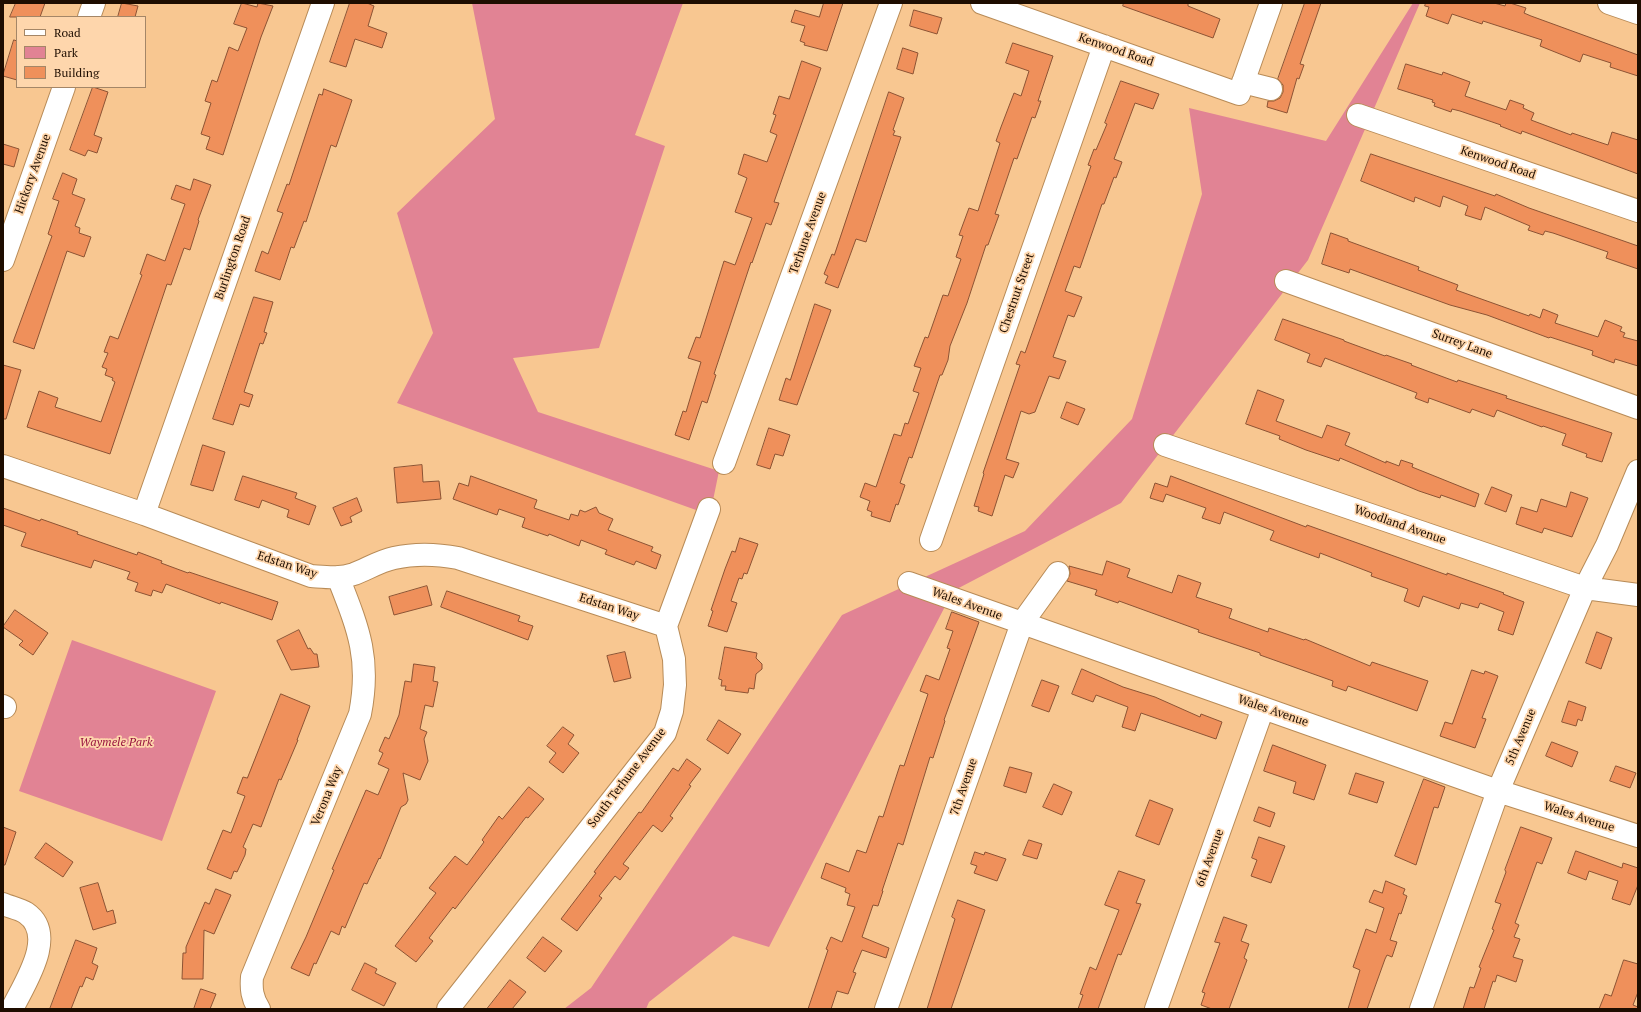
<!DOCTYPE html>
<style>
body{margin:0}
#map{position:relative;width:1641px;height:1012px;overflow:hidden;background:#f8c791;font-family:"PT Serif",serif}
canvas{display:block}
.frame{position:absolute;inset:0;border:4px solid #1e0d00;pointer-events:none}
.legend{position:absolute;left:16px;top:16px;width:130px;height:72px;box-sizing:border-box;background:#fed6ac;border:1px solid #a48667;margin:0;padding:5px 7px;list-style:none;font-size:12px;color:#1e0d00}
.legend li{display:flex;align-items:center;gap:8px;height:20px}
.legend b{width:20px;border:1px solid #a48667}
</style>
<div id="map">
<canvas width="1641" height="1012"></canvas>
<div class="frame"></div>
<ul class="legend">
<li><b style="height:5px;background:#fff"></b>Road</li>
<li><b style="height:11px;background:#e18394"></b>Park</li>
<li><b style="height:11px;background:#ef905b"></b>Building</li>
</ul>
</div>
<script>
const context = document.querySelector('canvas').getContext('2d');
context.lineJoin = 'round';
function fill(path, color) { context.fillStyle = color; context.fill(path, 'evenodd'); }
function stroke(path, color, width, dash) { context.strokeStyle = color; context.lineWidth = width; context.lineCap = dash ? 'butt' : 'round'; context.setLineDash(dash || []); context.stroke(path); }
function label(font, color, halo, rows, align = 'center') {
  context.font = font + ' "PT Serif",serif'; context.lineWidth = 3.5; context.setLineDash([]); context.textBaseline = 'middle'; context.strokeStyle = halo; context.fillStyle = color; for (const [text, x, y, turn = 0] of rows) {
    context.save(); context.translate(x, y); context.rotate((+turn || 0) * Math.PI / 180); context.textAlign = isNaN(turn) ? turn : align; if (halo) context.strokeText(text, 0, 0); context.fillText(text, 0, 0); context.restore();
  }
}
fill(new Path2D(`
 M472,3H683L635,135L665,146L599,348L513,358L538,412L719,471L710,515L397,403L433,333L397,213L495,119Z
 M1413,3H1420L1308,260L1121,503L953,591L769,947L733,936L649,1002L646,1009H564L591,988L842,615L1025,531L1132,419L1202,194L1189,108L1326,141Z
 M72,640L216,691L162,841L19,791Z`), '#e18394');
const building = new Path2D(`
 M16,3H45L40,17H10Z
 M122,3L138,6L135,17H118Z
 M242,3L257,7L258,3L273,6L261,37L223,155L206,149L210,137L201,134L211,103L205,101L212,80L217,82L229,47L238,51L247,28L234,24Z
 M350,3H367L374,6L368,26L387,33L382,48L355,39L346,67L330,62Z
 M824,3H843L827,51L804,45L805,43L800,41L805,26L791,22L795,10L819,17Z
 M1124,3H1188V6L1220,19L1213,38L1123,6Z
 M1305,3H1321L1300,64L1304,65L1299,79L1297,78L1287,113L1267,107L1268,101H1274L1280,98L1283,92V85L1278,79Z
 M1426,3H1494L1505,6L1506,3H1510L1526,8L1524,13L1531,16L1638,55V76L1610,67L1611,63L1583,54L1580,62L1540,46L1542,40L1483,21L1482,24L1452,14L1448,24L1426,16L1429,7L1425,6Z
 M914,10L942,18L937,34L910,26Z
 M14,40L17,41V80L3,76Z
 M1013,43L1053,56L1038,101H1041L1035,118L1032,117L1017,159L1014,158L995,214L999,215L988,245H986L967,303L950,346L948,360L942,375H940L912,458L909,457L900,483L905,485L898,505L896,504L890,522L871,516L872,512L867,510L870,501L860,497L865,483L876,487L894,434L901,436L905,423L908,424L919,393L913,391L921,368L914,366L925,337L928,338L943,295L948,296L961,259L956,257L963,236L959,235L969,208L978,211L1000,143L996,141L1001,127L1014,93L1021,96L1029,71L1006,63Z
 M903,48L918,53L913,74L897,69Z
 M802,61L821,68L774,202L779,203L771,225L766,223L752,263L751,262L714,374L716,375L707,403L702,401L689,440L675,435L683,411L686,412L701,362L688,358L696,337L700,338L724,261L735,265L752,218L735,212L747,178L738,174L744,154L767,162L777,135L770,132L776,115L773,114L779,96L789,99Z
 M1406,64L1442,75L1443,72L1470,82L1465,96L1506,110L1510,100L1524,105L1523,108L1534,113L1531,120L1571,135L1572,133L1608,145L1612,132L1638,140V174L1522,131L1521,134L1500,126L1501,125L1460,111L1452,109L1451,112L1434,106L1435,103L1432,102L1433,100L1398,89Z
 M1121,81L1159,94L1153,109L1135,103L1114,159L1122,162L1116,178L1114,177L1104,204H1102L1080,268L1074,266L1065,291L1082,297L1074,317L1068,315L1053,357L1066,361L1059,379L1049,376L1035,412L1029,414L1021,411L1006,459L1019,463L1013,478L1005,475L992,516L978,511L979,507L974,506L984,474L983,473L1020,365L1016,364L1021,351L1025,353L1091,166L1088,165L1094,149L1096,150L1107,124L1105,123Z
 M93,87L108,92L94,135L102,138L97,153L88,150L85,156L70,150Z
 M324,89L352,100L336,147L331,145L306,222L304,221L294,248L291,247L280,280L255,271L262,251L268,254L283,213L277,211L287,184L289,185L319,94L322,95Z
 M889,92L904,98L893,130L895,131L893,135L901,137L866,242L856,239L838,288L825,283L828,276L824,274L832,254L834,255Z
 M3,144L19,149L14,167L3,164Z
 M1371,154L1495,196L1496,194L1529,208L1638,246V269L1606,258L1608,252L1553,233L1545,231L1543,235L1528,230L1530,226L1485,207L1481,220L1465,215L1468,206L1443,196L1440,207L1415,197L1414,202L1361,181Z
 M63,173L77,179L72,194L85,199L75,226L80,228L79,233L91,237L84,257L67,251L34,349L13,342L52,236L48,234L59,201L53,199Z
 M194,179L211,185L198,220L199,221L190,250L184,248L171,285L167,284L110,454L27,427L39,391L58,398L55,407L101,422L115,382L112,380L113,378L105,375L107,369L102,367L108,353L104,352L110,336L118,339L142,275L140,274L147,254L165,261L185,204L171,199L176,185L190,190Z
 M1331,233L1348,239V241L1419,267L1418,270L1458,285L1456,290L1529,316L1530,314L1540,318L1543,309L1558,315L1555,323L1598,337L1605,320L1622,327L1620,331L1625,333L1623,337L1638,341V366L1615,359L1614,363L1592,355L1593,351L1550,337L1549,338L1487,315L1450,305L1350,269L1349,273L1322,264Z
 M254,297L273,302L264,332L267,333L263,344L260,343L244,392L253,395L249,407L240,404L233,425L213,419Z
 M815,304L831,310L797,405L779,400L786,378L790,380Z
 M1283,319L1344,340V341L1385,356L1386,355L1412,364L1411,365L1457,382L1458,380L1507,396L1506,398L1612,433L1602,462L1586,457L1587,454L1562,445L1566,434L1543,426L1542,427L1497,410L1494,417L1472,409L1470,413L1429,398L1428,403L1415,398L1417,393L1325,358L1321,367L1307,362L1310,354L1275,340Z
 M3,365L21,370L6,419H3Z
 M1258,390L1284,400L1276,421L1322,438L1327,425L1350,433L1345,445L1386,463V461L1399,466L1401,460L1413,464L1412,467L1479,494L1475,507L1441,495L1440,498L1419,491L1340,458L1339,461L1306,450L1279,439L1280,436L1246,424Z
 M1067,402L1085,409L1078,425L1061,418Z
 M769,428L790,435L783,456L775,454L770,469L757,465Z
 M203,445L225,452L213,491L191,485Z
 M422,465L423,482L439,481L441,499L397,503L394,468Z
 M243,476L297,493L295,498L316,506L309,525L287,517L289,510L262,500L259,508L235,500Z
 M471,476L537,500L534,508L569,520L571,514L578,516L580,510L585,512L596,507L599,513L613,519L608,530L653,547L651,551L661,555L656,569L636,561L634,565L605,554L607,550L581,540L579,546L549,534L548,536L522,527L525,518L499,509L497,515L453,499L459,483L468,486Z
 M1171,476L1306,527L1307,525L1447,575V573L1504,593L1503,594L1524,602L1513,635L1498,630L1504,612L1480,603L1478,608L1461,603L1459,609L1423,596L1419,607L1404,601L1408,589L1371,576L1372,573L1320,553L1319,558L1270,540L1274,531L1224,512L1220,524L1202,518L1206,508L1166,494L1163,502L1150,498L1155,483L1167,487Z
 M1492,487L1512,495L1506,512L1485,504Z
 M1571,492L1588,498L1572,537L1544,528L1542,533L1516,524L1521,507L1537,512L1541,499L1566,507Z
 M357,498L362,511L350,517L352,522L341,526L333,508Z
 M3,508L40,521L41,519L78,532L77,534L137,555L138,552L162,561L161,563L188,573L189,572L278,602L272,620L221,602L220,604L166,584L162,593L153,590L151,596L135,591L138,583L127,579L130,572L94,560L91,568L21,546L26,533L3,525Z
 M740,538L758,544L747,574L744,573L742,579L739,578L731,601L737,603L727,632L708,626L713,611L711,610L725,569L732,551L735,552Z
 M1107,561L1130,569L1127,577L1172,593L1178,575L1201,583L1196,597L1232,609L1229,618L1268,632L1269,628L1304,640L1305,639L1370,666L1372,662L1428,681L1417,711L1348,686L1346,691L1332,686L1333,681L1260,655V653L1198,632L1199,630L1119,601L1118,603L1095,595L1097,590L1067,581L1070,574L1069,566L1102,575Z
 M427,586L432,605L394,615L389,597Z
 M447,591L520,616L518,621L533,626L528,640L441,607Z
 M15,610L48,633L33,655L19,645L23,641L3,627Z
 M952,612L979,622L944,720L945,721L933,758L930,757L903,845L898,843L882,891H883L878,906L873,905L862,937L889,948L886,958L862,950L853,972L856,973L848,994L837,991L831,1009H808L828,950L826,949L831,937L842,942L855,907L847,905L850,894L845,892L846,888L821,878L826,863L849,872L857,850L866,853L879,816L883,817L900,765L904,766L928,694L920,691L926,675L939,680L950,649L947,648L953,631L946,629Z
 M299,630L308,649L310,648L314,654H317L319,667L291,670L277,641Z
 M1597,632L1612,638L1601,669L1586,663Z
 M725,647L757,653L756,658L762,664V669L756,674L754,689L749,688L748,693L725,690L726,686H721L722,680L719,679Z
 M625,652L631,678L614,682L607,656Z
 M414,664L435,667L433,681L438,682L433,707L425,705L420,729L427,732L424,739L428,761L420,780L403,773L408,800L406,804L401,807L380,859L379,858L367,884L364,883L345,928L342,926L339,935L331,931L316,964L314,963L309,976L291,968L306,937L334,870L332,869L366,790L378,795L389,769L378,764L383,753L379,751L385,737L389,739L399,715L405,681L411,682Z
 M1082,669L1123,687L1155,697L1200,717L1201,714L1222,722L1216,739L1141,713L1135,731L1122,727L1128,707L1096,695L1093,702L1072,694Z
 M1472,670L1484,674L1485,671L1498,676L1482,718L1486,719L1475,748L1440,736L1445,722L1452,724Z
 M1042,680L1059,686L1049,712L1032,706Z
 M281,694L310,706L297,740H298L281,780L279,779L261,827L253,824L243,847L246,849L245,855L237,872L234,871L231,879L207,869L223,830L231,833L245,796L237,793L243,777L247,778Z
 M1569,701L1586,707L1582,721L1578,719L1576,726L1562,722Z
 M719,720L741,734L728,754L707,740Z
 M563,727L574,735L568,744L579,753L563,773L549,762L556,753L547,746Z
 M1552,742L1578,752L1572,767L1546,756Z
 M1273,745L1326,765L1314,800L1293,793L1296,782L1264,771Z
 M687,759L701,769L689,785L691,786L670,816L673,818L662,832L653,825L623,864L629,868L620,880L615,876L599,896L602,898L577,931L561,919L596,873L594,872L639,812L641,813L673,768L678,771Z
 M1616,766L1636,773L1630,788L1610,781Z
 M1010,767L1032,773L1026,793L1004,786Z
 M1356,773L1384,782L1377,803L1349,794Z
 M1424,779L1445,787L1438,808L1434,807L1416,865L1395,856Z
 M1054,784L1072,792L1062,815L1043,807Z
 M529,787L544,799L528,818L526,817L455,909L453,907L429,938L433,941L416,962L395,946L436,893L429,888L455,856L467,865L484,842L482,840L499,816L502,819Z
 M1150,800L1173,809L1159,845L1136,836Z
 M1259,807L1275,813L1270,827L1254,821Z
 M3,827L16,832L5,865H3Z
 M1521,827L1552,838L1542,864L1537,862L1515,923L1519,925L1514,937L1520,939L1513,957L1523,960L1516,982L1497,975L1495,982L1493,981L1484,1009H1463L1470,987L1474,988L1481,968L1479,967L1494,930L1492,929L1501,904L1495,902L1506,872L1505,870Z
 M1259,837L1285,846L1271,883L1251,876L1257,860L1252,858Z
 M1029,840L1042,844L1037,859L1023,855Z
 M46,843L73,862L63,877L35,858Z
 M1576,851L1622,868L1623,863L1638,868V885L1630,905L1612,899L1618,881L1589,871L1586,880L1568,873Z
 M975,852L984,855L985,852L1006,859L997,881L974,873L977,866L971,864Z
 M1119,871L1145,880L1136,903L1141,904L1121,955L1118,954L1098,1009H1078L1083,995L1080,994L1090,967L1096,970L1119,910L1105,905Z
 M1386,881L1405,889L1403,894L1407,896L1401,914L1399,913L1390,940L1397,942L1392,957L1387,955L1385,959L1367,1009H1348L1360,970L1353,967L1366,929L1376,933L1384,908L1369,902L1374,890L1382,893Z
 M98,883L107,912L113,910L116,923L93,930L80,888Z
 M216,889L231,895L214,934L204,930L203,979H182L183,953H186V947L205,902L209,904Z
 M958,900L985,910L951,1009H927L955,919L952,917Z
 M1224,917L1247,925L1241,941L1249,944L1244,958L1247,960L1229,1009H1212L1201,1005L1205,993L1202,992L1220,943L1215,942Z
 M543,937L562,951L545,972L527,958Z
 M76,940L97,948L92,963L98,966L93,980L86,977L82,987L80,986L71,1009H50Z
 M1624,960L1638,964V992L1633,1005L1638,1007V1009H1599L1605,994L1611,996Z
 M365,963L377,969L375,973L396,983L384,1006L352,990Z
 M510,980L526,992L512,1009H487Z
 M201,989L216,994L210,1009H194Z`);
fill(building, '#ef905b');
stroke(building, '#8c5334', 1);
const minor = new Path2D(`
 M982,3L1239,94L1271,3
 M1609,3L1638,13
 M89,17L94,3
 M1243,82L1271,89
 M1358,115L1638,211
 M3,260L64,87
 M1286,281L1638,408
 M1165,445L1585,588L1638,595
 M724,463L891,3
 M3,466L144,514L311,576C326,577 340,579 354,574C367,569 380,561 394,558C416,553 437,554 458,558L666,626
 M144,514L323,3
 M931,540L1104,46
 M909,583L1498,791L1638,836
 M3,706L5,707
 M3,904C10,907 20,909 26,913C58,935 24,984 12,1009
 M259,1009C252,998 251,989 252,977L360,714C371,658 358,628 338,577
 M448,1009L665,733L672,711L675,685L674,659L666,626L709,509
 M886,1009L1022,623L1058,573
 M1156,1009L1263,708
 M1421,1009L1498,791L1585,588L1607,545L1638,471`);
stroke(minor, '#b88b57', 24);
stroke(minor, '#fff', 22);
label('12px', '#1e0d00', '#fed6ac', [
 ["Kenwood Road",1116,50,19],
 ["Kenwood Road",1498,163,19],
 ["Hickory Avenue",33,174,-70],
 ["Terhune Avenue",808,233,-70],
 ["Burlington Road",233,258,-71],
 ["Chestnut Street",1017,293,-71],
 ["Surrey Lane",1462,344,20],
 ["Woodland Avenue",1400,525,19],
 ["Edstan Way",287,565,18],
 ["Wales Avenue",967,604,20],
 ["Edstan Way",609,607,18],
 ["Wales Avenue",1273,711,19],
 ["5th Avenue",1521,737,-67],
 ["South Terhune Avenue",627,778,-53],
 ["7th Avenue",964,787,-71],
 ["Verona Way",327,796,-68],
 ["Wales Avenue",1579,817,18],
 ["6th Avenue",1210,858,-70]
]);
label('italic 12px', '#991641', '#fed6ac', [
 ["Waymele Park",116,743]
]);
</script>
